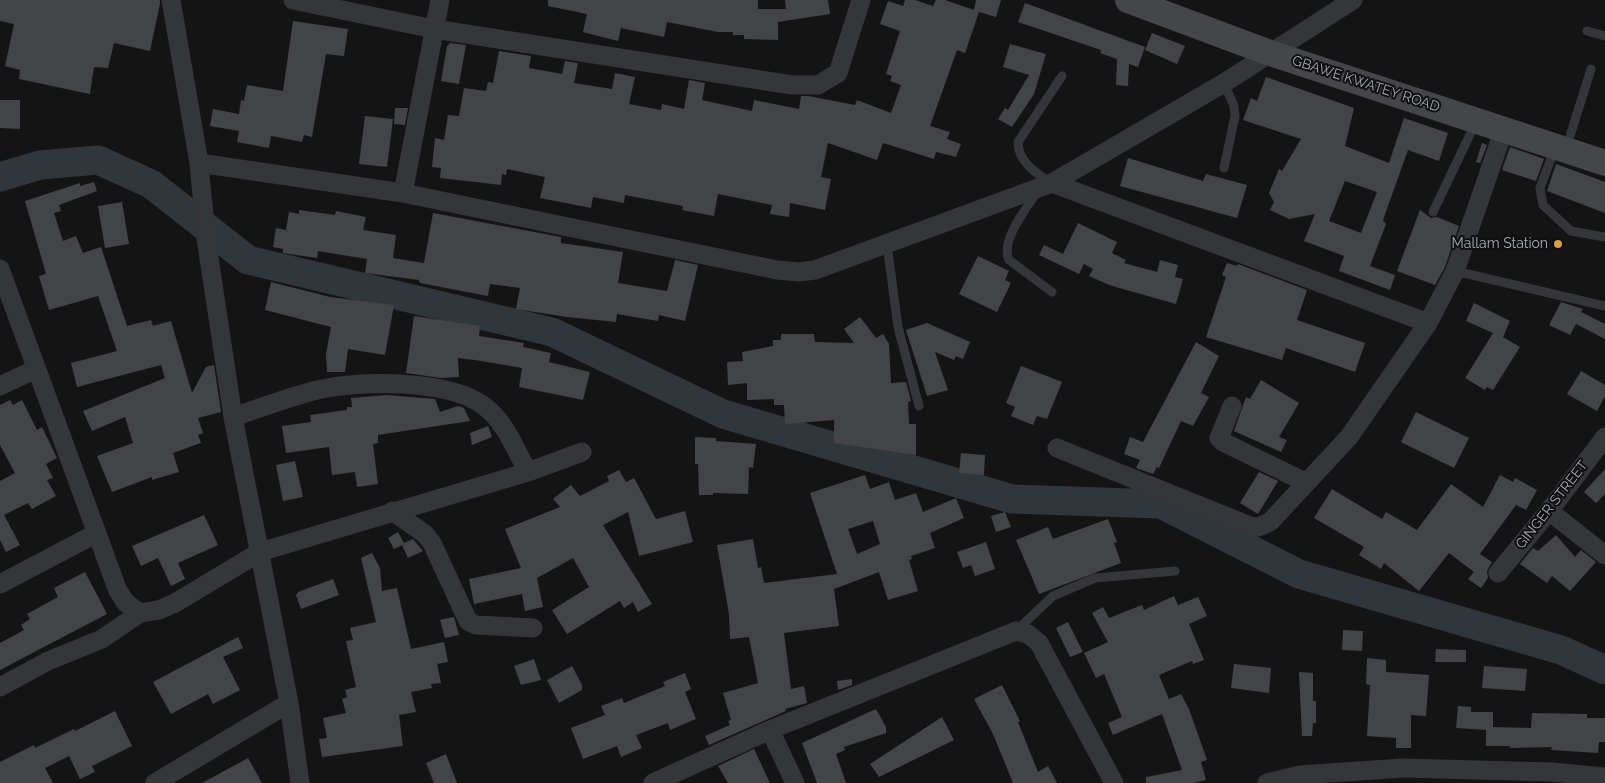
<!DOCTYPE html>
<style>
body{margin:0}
canvas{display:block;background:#141415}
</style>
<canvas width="1605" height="783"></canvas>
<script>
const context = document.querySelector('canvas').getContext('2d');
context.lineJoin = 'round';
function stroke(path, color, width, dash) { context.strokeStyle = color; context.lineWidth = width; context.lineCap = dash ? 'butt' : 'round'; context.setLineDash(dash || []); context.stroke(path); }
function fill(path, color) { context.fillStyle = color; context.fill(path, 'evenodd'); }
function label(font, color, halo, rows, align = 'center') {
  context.font = font + ' Raleway,sans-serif'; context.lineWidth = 4; context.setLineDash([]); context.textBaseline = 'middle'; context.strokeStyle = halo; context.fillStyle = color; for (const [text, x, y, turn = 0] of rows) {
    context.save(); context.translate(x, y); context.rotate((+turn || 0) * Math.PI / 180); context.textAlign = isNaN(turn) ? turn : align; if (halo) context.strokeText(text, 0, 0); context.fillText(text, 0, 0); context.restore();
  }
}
stroke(new Path2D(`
 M0,177L40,165L98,160L151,184L248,260L552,332L723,414L1012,499L1161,504L1299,574L1561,650L1605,670`), '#2f373c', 29);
fill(new Path2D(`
 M0,0H160V4L150,51L114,43L108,68L94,67L90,94L19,79L20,70L5,66L14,24L0,21Z
 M548,0H758V9H786L785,0H828L830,14L778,22V40L744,39V35H733V32H718L667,22L664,37L621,28L618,41L583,32L587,14L548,6Z
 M905,0H915L933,6L936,0H945L974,10L976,0H1001L996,17L979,12L965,53L957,50L930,126L950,132L947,139L961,144L956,157L936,152L934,159L883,143L877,160L828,143L821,177L831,179L825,210L790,203L789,217L770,214L772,205L718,194L714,216L682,210L683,206L625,195L624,203L593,197L591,208L540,198L545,177L507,169L506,175L502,174L501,185L440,178L441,168L432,167L435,138L444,140L448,115L459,116L464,88L486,91L488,82L493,83L499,51L531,56L529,68L562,74L565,61L578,63L574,83L612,89L615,73L635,77L629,104L661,110L662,104L684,109L689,80L705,83L702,100L752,111L754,100L799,109L801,96H808L855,105L857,100L891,113L901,85L890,81L892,76L886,74L900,31L880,24L888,1L903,6Z
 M1025,3L1145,47L1138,67L1129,64L1128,86L1116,85L1117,59L1100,53L1101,50L1018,22Z
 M293,21L348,29L344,56L326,54L312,137L304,135L302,142L271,136L269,148L237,142L239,131L210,126L213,109L239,114L241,100L244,101L247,85L283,91Z
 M1152,33L1185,46L1177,64L1145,50Z
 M450,43L466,45L459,84L441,81L447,46Z
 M1010,44L1046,54L1034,94L1012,127L998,119L1005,108L1008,110L1029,75L1003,67Z
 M1266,77L1354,108L1345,146L1389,163L1404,118L1448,133L1439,161L1408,150L1383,220L1386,224L1370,266L1395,275L1390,290L1339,271L1344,256L1304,241L1315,214L1289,219L1270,210L1274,202L1269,193L1279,169L1282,171L1301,139L1243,120L1251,98L1257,101ZM1345,181L1377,192L1361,233L1329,221Z
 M0,100H20V129L0,128Z
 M395,108H408L405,125L394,124Z
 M365,116L393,119L387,167L359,164Z
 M1482,143L1487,145L1480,163L1476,162Z
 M1510,147L1544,159L1536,181L1502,170Z
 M1128,158L1203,181L1206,174L1247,185L1237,218L1120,186Z
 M1556,164L1605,182V213L1547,191Z
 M94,182L97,191L59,205L61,211L54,213L63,241L76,236L83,253L101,247L127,326L151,320L153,326L171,321L192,393L206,367L214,365L221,412L198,418L203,433L198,435L201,443L173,453L179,472L152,480V477L112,492L97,456L133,443L125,417L92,431L83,411L165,378L161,365L77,387L71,363L117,351L98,296L49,310L39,276L46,274L25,201L80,183V186Z
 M122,202L129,244L105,248L98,206Z
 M299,210L335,215L336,211L366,217L363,230L396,235L393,258L424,263L433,213L561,237V243L623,252L618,283L667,291L675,260L698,265L685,321L659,315L658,321L617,314L616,322L567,317L516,309L520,288L490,284L488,296L420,283L419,280L365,273L367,259L318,251L317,258L283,253V249L273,247L276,228L286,230L289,212L299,214Z
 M1420,210L1431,218L1437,217L1459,226L1445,267L1435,285L1397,271Z
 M1078,223L1117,242L1112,253L1126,260L1124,263L1157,272L1160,260L1178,265L1175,277L1183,279L1176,304L1109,285L1089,276L1093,269L1084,264L1079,274L1039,255L1044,245L1063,254Z
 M978,256L1009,271L1005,280L1011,283L997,312L959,294Z
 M1227,263L1237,266L1238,264L1307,290L1297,320L1365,343L1355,372L1286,348L1282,360L1206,337L1226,277L1222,275Z
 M271,282L330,297L394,305L385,355L348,349L345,372H327L326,354L331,327L265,310Z
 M1561,302L1583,309L1581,312L1605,324V339L1576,324L1570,335L1549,325Z
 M1474,303L1510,321L1503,337L1520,347L1493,390L1487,387L1485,390L1465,378L1493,333L1466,321Z
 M414,316L480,326L479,336L524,343L523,347L551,353L549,362L590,372L583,400L519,387L522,368L475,360L458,358L459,377L441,378L406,373Z
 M860,317L876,338L883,334L889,344L891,383L906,382L911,401L908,402L909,424H916V455L834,443V420L785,424L784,405H774V399L747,400V383L728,385L727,362L743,361L742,352L773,346V340H781V334H814L815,342L854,343L844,329Z
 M927,323L970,342L963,359L956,356L954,360L935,352L948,390L927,396L906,330Z
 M1196,342L1219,356L1201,393L1209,397L1193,426L1181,421L1159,468L1157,467L1153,474L1136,468L1140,460L1124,454L1130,437L1143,442Z
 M1021,366L1062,382L1047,419L1037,416L1033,425L1011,416L1015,407L1006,403Z
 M1581,371L1605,385V396L1597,411L1567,394Z
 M1261,380L1299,403L1279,437L1287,440L1281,452L1234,431L1246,397L1250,399Z
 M387,395L435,399L440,412L458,406L464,408L470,421L378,435V443L373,444L378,484L357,487L355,472L332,475L329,447L286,453L282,426L311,422L310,415L347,410V407H352L351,398Z
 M10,400L13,405L22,400L37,430L42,427L57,458L46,464L53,478L47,480L56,496L32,509L28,503L4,515L20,545L6,552L0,540V481L15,473L0,445V405Z
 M1416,412L1469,438L1454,468L1401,442Z
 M488,426L492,437L472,445L470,433Z
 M695,437L716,438V441L756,444L753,468L749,467L748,494L713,493V495H699L698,464H695Z
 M961,453L985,455L984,475L959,473Z
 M295,461L303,497L283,501L276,465Z
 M1605,469V494L1596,503L1584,492Z
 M619,470L626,482L634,478L656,519L685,511L693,542L639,556L628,512L603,525L652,604L638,612L633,602L624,608L620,601L567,634L552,610L589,587L573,558L537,578L543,607L525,611L522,594L474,604L469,579L521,568L505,529L560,507L553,499L571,485L580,496L609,481L607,476Z
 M1259,472L1278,481L1258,514L1240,503Z
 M865,475L870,489L889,482L895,500L916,493L923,512L956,498L964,518L930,533L935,548L911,556L912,559L909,560L918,591L888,600L879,572L834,589L839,626L784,633L791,689L804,686L807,703L785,709L786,711L709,745L705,736L730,725L728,721L731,720L723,693L758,683L749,637L730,639L729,614L717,545L753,539L758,568L761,567L764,583L837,574L810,493ZM873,521L880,544L857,554L848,529Z
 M1500,475L1513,482L1515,478L1537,490L1526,510L1516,505L1480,554L1492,562L1487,571L1488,578L1481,588L1468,579L1474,572L1449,553L1419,591L1384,563L1381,569L1359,555L1364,547L1314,518L1332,489L1382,519L1386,512L1417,530L1451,484L1483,507Z
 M1005,512L1011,527L996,532L991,516Z
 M204,515L218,545L178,563L185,579L171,586L158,558L141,566L132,546Z
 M1108,519L1117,542L1114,543L1121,563L1039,594L1016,540L1048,527L1053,539Z
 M398,532L404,543L413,539L423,551L408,558L402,545L394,549L388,538Z
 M1556,535L1575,557L1581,550L1596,562L1570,591L1552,576L1547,583L1520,564L1533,548L1538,551Z
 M986,542L995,569L975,576L971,565L963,568L957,552Z
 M372,553L380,568L382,591L397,588L411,649L444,642L448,662L437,664L441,683L431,684L432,688L411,692L416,712L399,715L403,746L322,757L319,739L327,738L323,718L346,713L342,699L347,697L345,690L356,687L346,641L353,640L350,628L376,622L361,558Z
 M85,572L107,614L0,670V643L24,630L21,625L30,619L27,614L58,597L54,588Z
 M333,579L339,595L301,609L296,595L298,592Z
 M1174,596L1178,605L1198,597L1207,616L1189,624L1204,660L1193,664L1192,661L1159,675L1169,699L1181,694L1189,709L1207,760L1201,762L1206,780L1194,783H1146V777L1182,770L1162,714L1113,735L1108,723L1122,717L1104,674L1096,678L1084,653L1108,642L1092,613L1103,607L1109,618L1142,605L1144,610Z
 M454,617L459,635L445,638L440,620Z
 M1068,622L1083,652L1070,657L1056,628Z
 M1343,630L1363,631L1362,651L1342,650Z
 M238,637L243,648L223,657L240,690L213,704L208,694L171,714L153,682Z
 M1436,649L1466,650V662H1435Z
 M1367,658L1386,660V672L1429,675L1426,716L1411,715V748H1396V738L1367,736L1370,685L1366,684Z
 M534,659L541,680L521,685L514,666Z
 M1234,664L1271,668L1269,693L1231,688Z
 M572,666L582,685V690L559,703L547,680Z
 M1484,666L1527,669L1525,691L1482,688Z
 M1299,672L1313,673V701H1316V723H1313L1312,736H1302Z
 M685,673L691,689L685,692L696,719L670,730L668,723L636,735L642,748L621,757L617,746L583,759L571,728L605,715L601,706L622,698L624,703L665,686L663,682Z
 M852,679V685L838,690L837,681Z
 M1002,685L1020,721L1018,722L1038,772L1048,766L1057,783H1013L993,734L974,699Z
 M1458,706L1471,707V712H1493V727L1531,728L1532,713L1587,714V718H1605V742H1599L1598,753L1551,750L1552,747L1510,748V746H1486V730L1456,728Z
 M876,709L886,727V733L844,747L845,750L836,754L846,783H817L802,743Z
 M115,711L132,746L92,766L95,772L80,779L69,756L45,768L53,783H0V762L34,745L35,748L74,729L75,731Z
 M942,717L954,740L879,777L870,764Z
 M754,749L770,783H728L718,766Z
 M446,754L457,783H434L426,763Z
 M248,758L262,783H202Z`), '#434448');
stroke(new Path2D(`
 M1587,31L1605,36
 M1555,148L1540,188L1543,205L1571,231L1605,237
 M1566,149L1591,69
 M1224,168L1235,116L1234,106L1224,83
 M1051,183C1036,173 1018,162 1018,142L1062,76
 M1037,192C1026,209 1000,241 1009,260L1052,292
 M1433,212L1476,122
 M887,244L898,327L919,406
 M1455,271L1605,306
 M1016,631L1053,596L1095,578L1175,571`), '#35363a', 9);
stroke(new Path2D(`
 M171,0L199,163L206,238L233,417L289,703L300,783
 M293,0L434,29L792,85H818L838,73L861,0
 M199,163L403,193L777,270L799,272L815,270L1052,183L1224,83L1353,0
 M1052,183L1428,323
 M403,193L440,0
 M0,269L118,591L126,603L140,613
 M0,386L36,369
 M1232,406L1219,438L1223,442L1305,482
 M233,417C261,408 289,397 317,390C359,380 448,379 484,406C505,421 516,451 528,472
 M1057,448L1250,526L1258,527L1270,522L1349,437L1428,323L1455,271L1504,129
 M392,511L425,534L432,543L468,621L476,625L533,628
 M1549,511L1605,555
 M1498,573L1549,511L1605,437
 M0,584L97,533
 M0,687L48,661L102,639L140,613L159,610L175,603L260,552L528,472L582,452
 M770,730L795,783
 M155,783L289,703
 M653,783L770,730L1016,631L1028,634L1039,643L1114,783
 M1267,783L1300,775L1403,768L1552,772L1605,777`), '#35363a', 19);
stroke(new Path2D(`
 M1128,0L1270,53L1605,163`), '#44464a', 26);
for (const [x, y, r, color] of [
 [1558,244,5,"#db9e47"]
]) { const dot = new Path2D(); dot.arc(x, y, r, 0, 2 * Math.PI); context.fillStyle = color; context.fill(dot); stroke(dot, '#0f0f10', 2); }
label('14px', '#a7acb4', '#0f0f10', [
 ["GBAWE KWATEY ROAD",1366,84,18],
 ["GINGER STREET",1552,505,-52]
]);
label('14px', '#a7acb4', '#0f0f10', [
 ["Mallam Station",1548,244]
], 'right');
</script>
